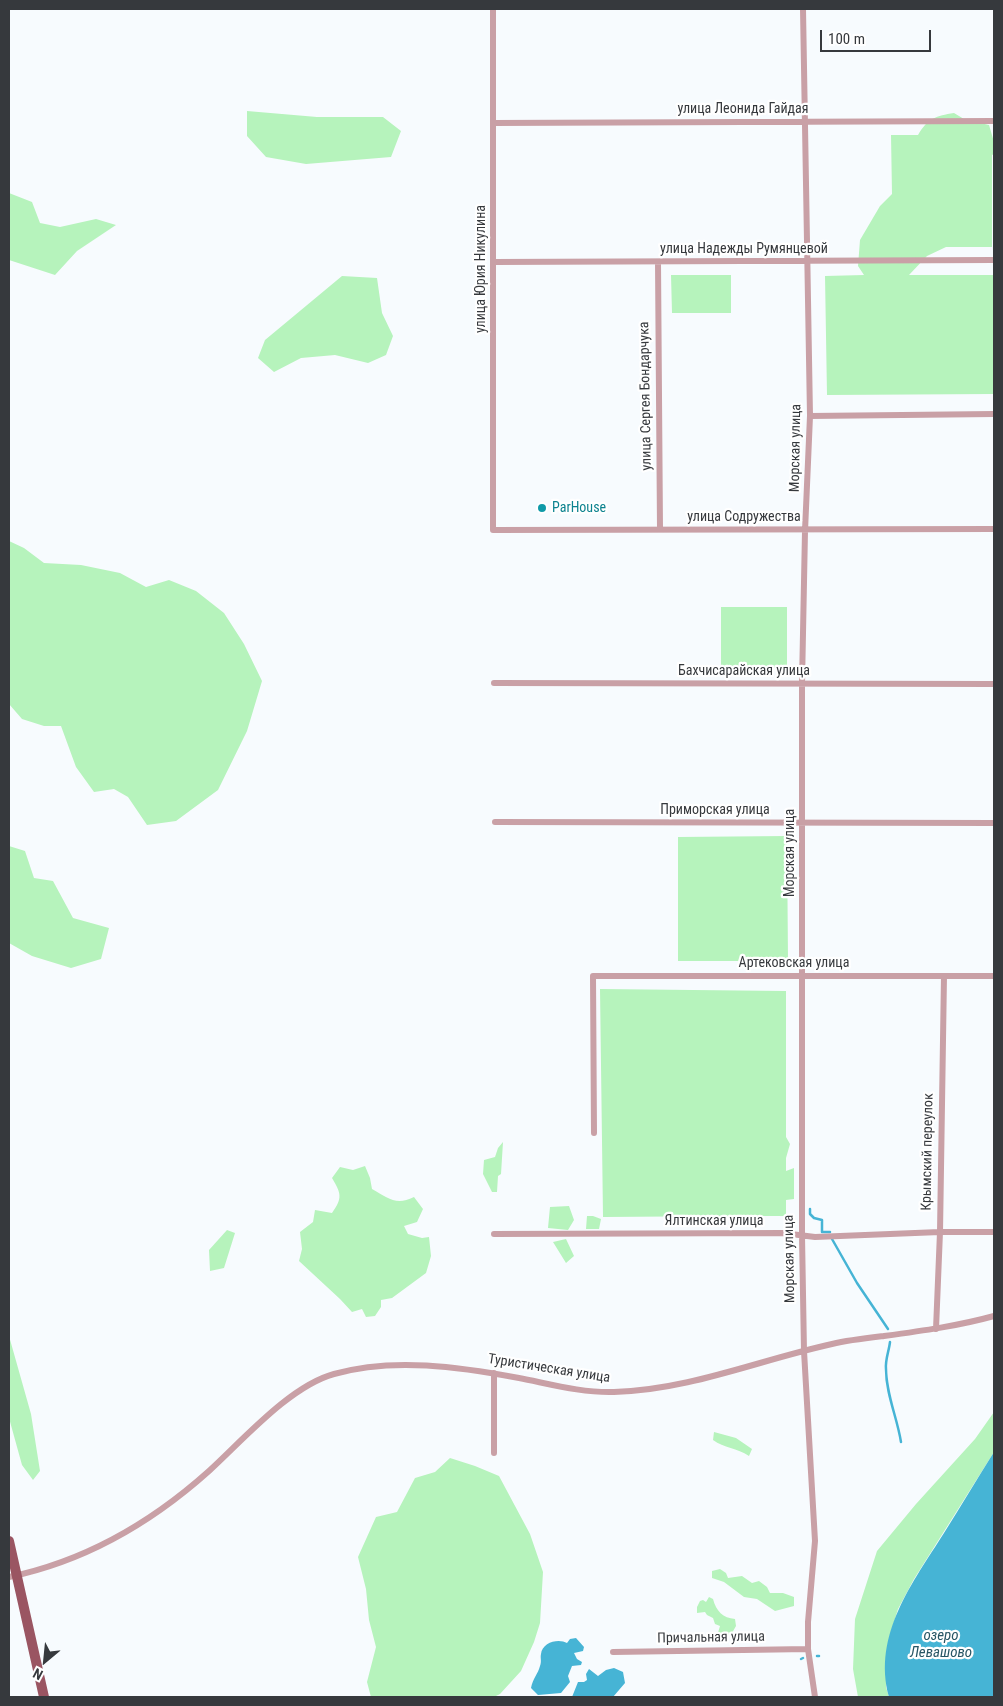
<!DOCTYPE html>
<meta charset="utf-8">
<style>
body{margin:0}
#map{position:relative;width:1003px;height:1706px;overflow:hidden;background:#f7fbfe;font-family:"Roboto Condensed",sans-serif}
canvas{display:block}
.frame{position:absolute;inset:0;border:10px solid #36393d;pointer-events:none}
.north{position:absolute;left:20px;top:1636px;width:50px;height:50px;-webkit-text-stroke:4px #fff;paint-order:stroke;rotate:208deg;font-size:14px;font-weight:700;line-height:20px;text-align:center;color:#36393d}
.north::after{content:'';display:block;margin:auto;width:18px;height:22px;background:#36393d;clip-path:polygon(50% 0,100% 100%,50% 72%,0 100%)}
.scale{position:absolute;left:820px;top:30px;width:111px;height:22px;box-sizing:border-box;border:2px solid #36393d;border-top:0;padding-left:6px;font-size:15px;line-height:18px;white-space:nowrap;color:#36393d;-webkit-text-stroke:4px #fff;paint-order:stroke}
</style>
<div id="map">
<canvas width="1003" height="1706"></canvas>
<div class="frame"></div>
<div class="north">N</div>
<div class="scale">100 m</div>
</div>
<script>
const context = document.querySelector('canvas').getContext('2d');
context.lineJoin = 'round';
function fill(path, color) { context.fillStyle = color; context.fill(path, 'evenodd'); }
function stroke(path, color, width, dash) { context.strokeStyle = color; context.lineWidth = width; context.lineCap = dash ? 'butt' : 'round'; context.setLineDash(dash || []); context.stroke(path); }
function label(font, color, halo, rows, align = 'center') {
  context.font = font + ' "Roboto Condensed",sans-serif'; context.lineWidth = 4.5; context.setLineDash([]); context.textBaseline = 'middle'; context.strokeStyle = halo; context.fillStyle = color; for (const [text, x, y, turn = 0] of rows) {
    context.save(); context.translate(x, y); context.rotate((+turn || 0) * Math.PI / 180); context.textAlign = isNaN(turn) ? turn : align; if (halo) context.strokeText(text, 0, 0); context.fillText(text, 0, 0); context.restore();
  }
}
fill(new Path2D(`
 M247,111L317,117H383L401,131L391,157L306,164L266,157L247,136Z
 M954,113L964,119L989,125L994,142V154L992,155V247H946L927,256L909,275H994V394L827,395L825,276L864,275L858,266L860,240L880,206L892,194L891,135H918C928,118 936,116 954,113Z
 M9,193L32,202L40,223L60,227L96,219L116,225L77,251L55,275L9,260Z
 M671,275H731V313H672Z
 M342,276L377,278L382,313L393,336L386,355L368,363L335,355L301,358L274,372L258,358L265,340Z
 M9,541L24,548L44,563L81,565L120,573L146,587L169,580L196,591L224,613L244,644L262,681L247,731L218,790L176,821L147,825L128,797L114,789L94,792L76,767L61,726H44L22,719L9,704Z
 M721,607H787V668H721Z
 M787,836L788,961H678V837Z
 M9,846L25,851L34,878L53,881L73,918L109,928L101,959L71,968L32,956L9,943Z
 M600,989L786,991V1137L790,1144L786,1158V1171L794,1168V1199L786,1200V1216H744L743,1225L739,1224L737,1216L603,1217Z
 M503,1142L501,1174L498,1176L497,1192H492L483,1174L484,1160L495,1157L498,1148Z
 M365,1166L370,1178L372,1189C388,1198 396,1206 414,1197L423,1209L417,1222L404,1226L408,1234L422,1238L429,1237L431,1256L426,1273L392,1298L381,1300V1307L375,1316L366,1317L362,1309L352,1312L340,1299L299,1261L302,1249L300,1232L313,1222L315,1210L332,1213C343,1198 341,1193 332,1178L340,1167L353,1170Z
 M569,1206L574,1220L568,1230L548,1228L550,1207Z
 M587,1216H593L601,1219L599,1229H586Z
 M227,1230L235,1233L224,1268L210,1271L209,1250Z
 M566,1239L574,1256L566,1263L553,1242Z
 M9,1336L31,1414L40,1471L33,1480L22,1465L9,1418Z
 M994,1412V1452L914,1579L898,1609L889,1638L886,1666V1687L889,1697H858L853,1669L855,1619L877,1551L916,1504L975,1439Z
 M714,1432L736,1438L752,1449L749,1456C737,1448 724,1448 713,1440Z
 M450,1458L475,1466L499,1476L530,1534L543,1572L540,1623L534,1642L521,1671L500,1694L494,1697H371L367,1682L376,1647L369,1620L366,1589L358,1557L376,1517L397,1512L415,1478L435,1472Z
 M720,1569L726,1573L728,1578L742,1576L752,1583L759,1581L767,1587L770,1593H783L794,1597V1606L775,1611L757,1599L744,1597L724,1582L712,1578V1571Z
 M709,1597L713,1599C716,1611 723,1618 735,1619L736,1626L732,1633L720,1641L717,1636L720,1626L715,1624L713,1618L707,1615L705,1612L697,1613V1607L700,1601L703,1600L706,1602Z`), '#b6f3bc');
fill(new Path2D(`
 M994,1452V1697H889C872,1635 913,1582 944,1533C961,1506 977,1479 994,1452Z
 M576,1638L584,1647L583,1651L574,1653L577,1659L582,1662L581,1665L572,1666L568,1676L570,1682L561,1693L538,1695L531,1688C533,1678 538,1674 540,1666C542,1661 540,1658 541,1654C542,1642 559,1638 567,1643L570,1639Z
 M614,1668L623,1672L625,1683L613,1697H572L578,1682H584L587,1680L586,1674L589,1669L598,1676L606,1670Z`), '#46b4d5');
stroke(new Path2D(`
 M810,1209V1214L814,1218L822,1220V1232H830
 M832,1239L857,1283L888,1329
 M890,1342C889,1351 885,1360 886,1369C886,1394 897,1417 901,1442
 M817,1656H819
 M801,1659L803,1658`), '#46b4d5', 2.5);
stroke(new Path2D(`
 M493,9V530L994,529
 M803,9L810,416L805,531L802,684V1236L804,1351L815,1541L808,1622V1649L815,1697
 M493,123L994,121
 M494,262L994,260
 M658,262L660,529
 M810,416L994,414
 M494,683L994,684
 M495,822L994,823
 M594,1133L593,976H994
 M494,1234L783,1233L815,1237L940,1232H994
 M936,1329L940,1232L944,976
 M494,1373V1453
 M9,1577C86,1561 151,1523 209,1471C243,1440 290,1386 334,1374C393,1357 460,1367 519,1378C550,1384 582,1393 614,1392C689,1390 759,1360 832,1344C849,1340 867,1338 884,1336C921,1331 958,1326 994,1316
 M613,1652L808,1649`), '#c9a0a6', 6);
stroke(new Path2D(`
 M9,1541L44,1697`), '#9a5562', 10);
for (const [x, y, r, color] of [
 [542,508,5,"#0f9aa8"]
]) { const dot = new Path2D(); dot.arc(x, y, r, 0, 2 * Math.PI); context.fillStyle = color; context.fill(dot); stroke(dot, '#fff', 2); }
label('14px', '#36393d', '#fff', [
 ["улица Леонида Гайдая",743,109],
 ["улица Надежды Румянцевой",744,249],
 ["улица Юрия Никулина",481,269,-90],
 ["улица Сергея Бондарчука",646,396,-91],
 ["Морская улица",796,448,-89],
 ["улица Содружества",744,517],
 ["Бахчисарайская улица",744,671],
 ["Приморская улица",715,810],
 ["Морская улица",790,853,-90],
 ["Артековская улица",794,963],
 ["Крымский переулок",928,1152,-89],
 ["Ялтинская улица",714,1221],
 ["Морская улица",790,1259,-91],
 ["Туристическая улица",549,1369,9],
 ["Причальная улица",711,1638,-1]
]);
label('14px', '#0d838f', '#fff', [
 ["ParHouse",552,508]
], 'left');
label('italic 15px', '#285665', '#fff', [
 ["озеро",941,1636],
 ["Левашово",941,1653]
]);
</script>
